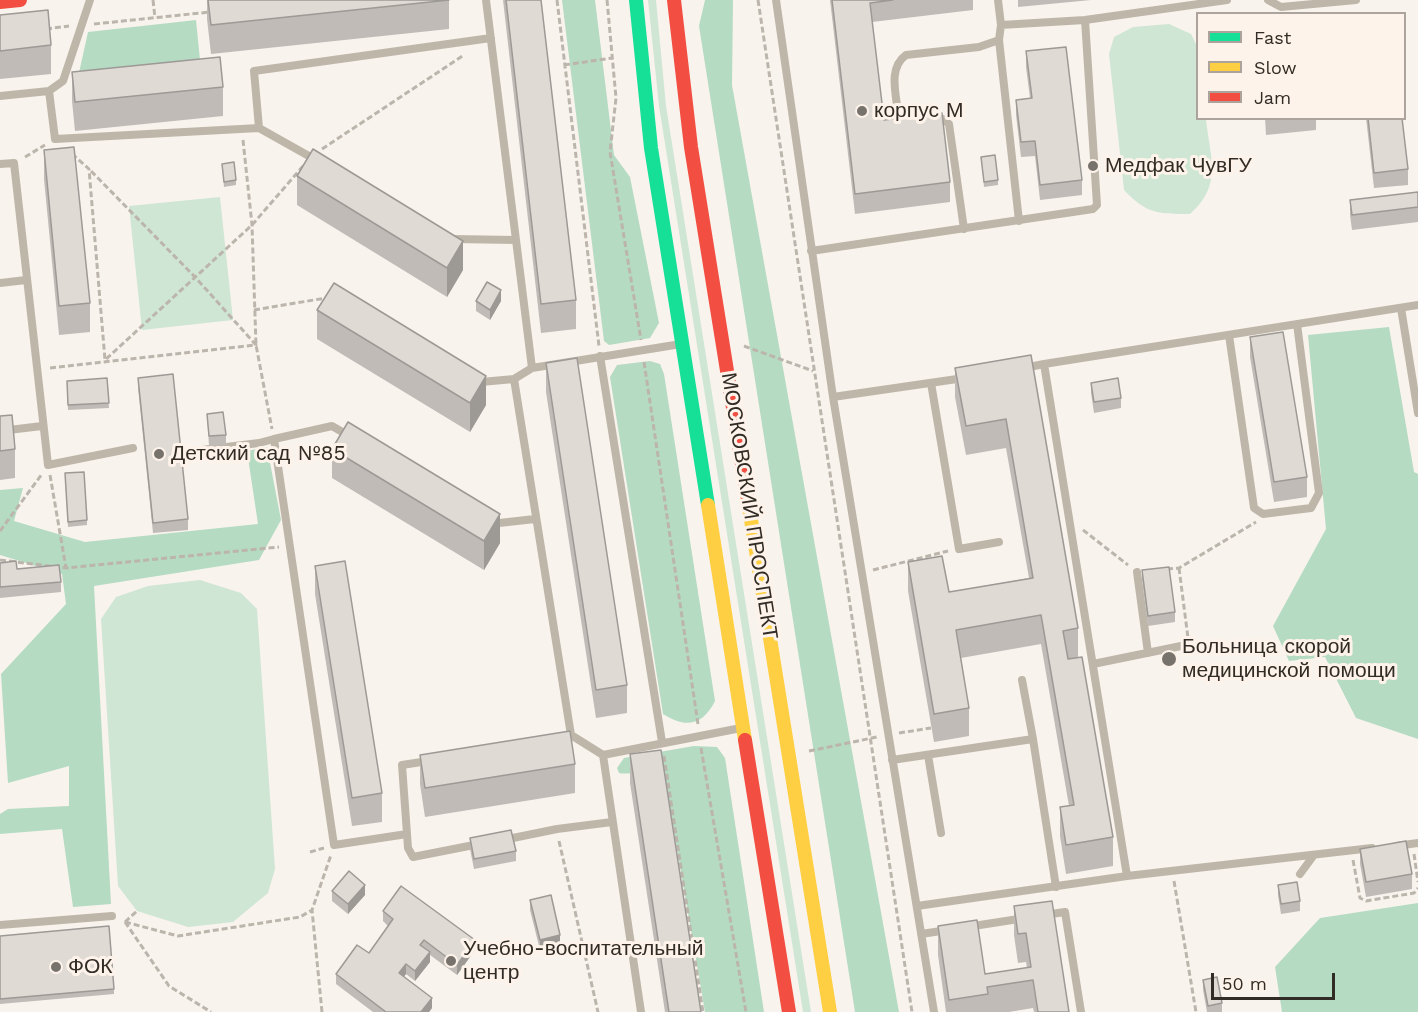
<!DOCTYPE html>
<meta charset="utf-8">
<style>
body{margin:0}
#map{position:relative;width:1418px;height:1012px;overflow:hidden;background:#f9f3ee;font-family:"Work Sans",sans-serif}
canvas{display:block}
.legend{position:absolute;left:1196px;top:12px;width:210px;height:108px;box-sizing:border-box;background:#fdf3ea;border:2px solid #aca39c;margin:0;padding:8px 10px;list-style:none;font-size:18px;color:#322c26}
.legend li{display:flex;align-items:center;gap:12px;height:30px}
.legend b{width:30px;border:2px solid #aca39c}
.scale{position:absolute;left:1211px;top:973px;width:124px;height:27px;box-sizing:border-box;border:3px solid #322c26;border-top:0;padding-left:8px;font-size:18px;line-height:21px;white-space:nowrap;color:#322c26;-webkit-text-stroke:4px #fdf3ea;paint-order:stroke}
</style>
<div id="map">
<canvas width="1418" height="1012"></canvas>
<ul class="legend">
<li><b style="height:8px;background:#16e098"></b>Fast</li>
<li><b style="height:8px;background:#ffcf43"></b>Slow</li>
<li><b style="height:8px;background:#f24e42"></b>Jam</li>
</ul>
<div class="scale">50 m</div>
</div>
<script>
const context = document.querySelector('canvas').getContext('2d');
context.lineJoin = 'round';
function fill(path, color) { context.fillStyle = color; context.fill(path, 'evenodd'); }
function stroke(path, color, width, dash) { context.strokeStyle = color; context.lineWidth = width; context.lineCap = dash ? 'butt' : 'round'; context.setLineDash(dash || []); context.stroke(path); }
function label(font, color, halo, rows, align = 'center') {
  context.font = font + ' "Work Sans",sans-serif'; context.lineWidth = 6; context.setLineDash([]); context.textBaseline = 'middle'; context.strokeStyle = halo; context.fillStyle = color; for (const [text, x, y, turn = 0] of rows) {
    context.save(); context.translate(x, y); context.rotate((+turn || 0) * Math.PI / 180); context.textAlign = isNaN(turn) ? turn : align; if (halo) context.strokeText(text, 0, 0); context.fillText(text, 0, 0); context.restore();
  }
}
fill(new Path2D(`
 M648,0H656L666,106L811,1012H803L659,106Z
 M1169,24L1191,34L1197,46L1198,118L1206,119C1210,158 1223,185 1190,214C1158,214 1147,214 1124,190L1109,54L1114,37L1133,27Z
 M220,197L233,320L142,330L129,206Z
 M200,580L241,593L257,609L275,869L268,893L233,922L188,927L137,911L118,886L101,619L116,597L148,586Z`), '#cfe6d5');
fill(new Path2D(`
 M562,0H595L614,155L630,177L659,323L650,338L609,345L604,341Z
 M705,0H733L732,85L899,1012H855L699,26Z
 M196,20L201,70L77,82L88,32Z
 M1389,327L1414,472L1418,474V739L1356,718L1325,657L1289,661L1273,626L1326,529L1308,335Z
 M650,361L660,364L664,374L715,701C703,725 686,729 663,714L610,377L617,365Z
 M267,447L281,520L259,560L94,586L111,904L73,907L62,829L0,834V814L8,809L69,806V766L8,783L1,674L66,604L62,574L0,555V490L23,488L14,521L85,542L258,524L247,451Z
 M694,746L717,747L725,758L764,1012H705L664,773C651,766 633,776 619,773L617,768L624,758Z
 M1418,903V1012H1282L1275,967L1320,918Z`), '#b5dbc3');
stroke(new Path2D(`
 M153,0L155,18
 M557,0L599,346
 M607,0L616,98L610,152L641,340
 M758,0L912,1012
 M94,24L210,12
 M46,29L69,26
 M564,65L612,58
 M243,140L252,225L256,345L272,429
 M322,149L464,55
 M72,154L89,169L105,360L252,225L304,165
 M25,157L45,145
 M254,310L326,298
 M744,346L813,371
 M644,362L698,724
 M50,368L256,345L195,277L90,170
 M50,475L66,568
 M1083,530L1128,565
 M0,531L42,474
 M0,560L66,568L279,547
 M1179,568L1188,638
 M1167,569L1179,568L1256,522
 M873,570L948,551
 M899,733L931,728
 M701,748L746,1012
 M809,751L877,737
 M664,756L703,1012
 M559,841L598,1012
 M310,852L324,848
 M1414,854L1418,882
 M1353,860L1360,898L1366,901L1414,893L1418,888
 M1174,881L1196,1012
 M125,922L178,936L300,917L312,910
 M125,922L169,986L211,1012
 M125,922L137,911
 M322,1012L312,910L331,855`), '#bcb5ac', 3, [6, 3]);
stroke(new Path2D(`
 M486,0L532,368
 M776,0L833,397L934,1012
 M998,0L1001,25
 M1268,0L1281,7L1356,0
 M49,91L63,81L90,0
 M0,96L49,91L55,139L259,128L316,160
 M932,119H943L949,124L964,229
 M910,121L901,118L898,113C896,93 888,68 906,55L979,47L999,40
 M259,128L254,71L491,38
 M0,164L14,163L48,465L133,448
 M1019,221L999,40L1001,25L1085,20L1227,0
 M452,239L516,240
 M811,251L1093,209L1097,205L1085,20
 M0,283L26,280
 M1401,308L1418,413
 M1229,335L1254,508L1263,514L1311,508L1319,493L1297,324
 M681,344L532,368L514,379L571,735L603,755L741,728
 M600,356L662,742
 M1044,364L1418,305
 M1024,368L1044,364L1127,876
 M476,380L481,382L514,379
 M931,383L959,549L999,542
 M833,397L964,378
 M0,431L42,426
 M351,437L332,426L274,439L334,845L407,834L402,765L428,761
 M202,450L259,443L274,439
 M492,519L499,523L535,519
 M1137,572L1148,653
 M1093,664L1181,646
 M1022,680L1033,739
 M603,755L641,1012
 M928,755L941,833
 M892,760L1033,739L1056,887
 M407,834L408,848L413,857L479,844
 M503,840L557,829L612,822
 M1396,846L1418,843
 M1300,874L1314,855
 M917,906L1127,876L1372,848
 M1044,915L1065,912L1081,1012
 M0,925L112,916
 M967,927L1025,918
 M921,934L948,930`), '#beb7a9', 8);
stroke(new Path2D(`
 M636,0L651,148L708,505`), '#16e098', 14);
stroke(new Path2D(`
 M747,495L830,1012
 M708,505L745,740`), '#ffcf43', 14);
stroke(new Path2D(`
 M674,0L691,147L747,495
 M0,2L20,0
 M745,740L789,1012`), '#f24e42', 14);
fill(new Path2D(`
 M207,0H449V29L211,54L207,19Z
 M503,0H541L576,300V329L541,333Z
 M830,0H973V10L872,22L884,120L950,182V202L855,214Z
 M1018,0H1091L1018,7Z
 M0,15L51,45V74L0,79Z
 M1026,51L1082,180V195L1040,200L1035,156L1021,157L1016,115V100L1030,98L1026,67Z
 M72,72L223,87V116L75,131L72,101Z
 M1265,118H1316V130L1266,135Z
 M1366,118H1402L1408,169V185L1374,188Z
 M44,150L90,303V332L59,335L44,179Z
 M981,157L998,180V185L984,187Z
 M222,164L236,180V185L224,187Z
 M297,176L463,270L447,297L297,205Z
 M1418,192V222L1352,230L1350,215V200Z
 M476,301H501L490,320L476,311Z
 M317,310L486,405L470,432L317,339Z
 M1250,337L1307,477V497L1274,502L1250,357Z
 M1031,355L1078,628V657L1068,659L1113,837V866L1066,874L1060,836V807L1069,806L1041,644L961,658L969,708V736L934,742L908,591V562L949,592L1029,578L1006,448L966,455L955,397V368Z
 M546,363L627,685V713L596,718L546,392Z
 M107,378L109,408L68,410L67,381Z
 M138,378L188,519V530L153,533L138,388Z
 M1091,383L1121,398V408L1094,413L1091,393Z
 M207,414L226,435V445L209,446Z
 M0,416L15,449V478L0,480Z
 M332,449L500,543L484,570L332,478Z
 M65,478L87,520V525L68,527Z
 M0,563L17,569L61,582V592L0,598Z
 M315,566L382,793V822L352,826L315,594Z
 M1142,570L1175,612V622L1148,626L1142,580Z
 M630,754L701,1012H665L630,783Z
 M420,755L575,764V793L425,817L420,784Z
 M470,838L516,851V861L474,869L470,849Z
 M1360,849L1412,874V889L1366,897L1360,864Z
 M1278,885L1300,901V911L1281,914L1278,895Z
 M332,891L365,895L348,914L332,901Z
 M530,900L560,946L540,950L530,910Z
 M1014,906L1069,1012H1034L1033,1008L1009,1012H946L938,955V926L985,974L1027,968L1026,962L1018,963L1014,935Z
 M383,911L475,950L457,975L430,955V962L415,981L406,974L404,976L432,1008L429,1012H373L336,984V974L369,953L388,926L383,921Z
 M0,936L114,989V994L0,1004Z
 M1203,980L1222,1003V1012H1207L1203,990Z`), '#c1bbb7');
fill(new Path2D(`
 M463,241V270L447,297V268Z
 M501,290V301L490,320V310Z
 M486,376V405L470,432V403Z
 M500,514V543L484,570V541Z
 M365,885V895L348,914V904Z
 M560,935V946L540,950V940Z
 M475,940V950L457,975V965Z
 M430,952V962L415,981V971Z
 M406,964V974L399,983V973Z
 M432,998V1008L429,1012H421Z`), '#9d9995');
const building = new Path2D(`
 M208,0H449L211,25Z
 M506,0H541L576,300L541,304Z
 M832,0H893L870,3L884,120L942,113L950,182L855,194Z
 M48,10L51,45L0,51V15Z
 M1066,47L1082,180L1040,185L1035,141L1021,142L1016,100L1032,98L1026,51Z
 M220,57L223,87L75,102L72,72Z
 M1368,118H1402L1408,169L1374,173Z
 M74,147L90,303L59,306L44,150Z
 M313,149L463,241L447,268L297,176Z
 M995,155L998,180L984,182L981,157Z
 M234,162L236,180L224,182L222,164Z
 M1418,192V207L1352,215L1350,200Z
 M487,282L501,290L490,310L476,301Z
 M334,283L486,376L470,403L317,310Z
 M1283,332L1307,477L1274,482L1250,337Z
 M1031,355L1078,628L1063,631L1068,659L1082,657L1113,837L1066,845L1060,807L1074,805L1041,615L956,630L969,708L934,714L908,562L942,556L949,592L1033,578L1006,419L966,426L955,368Z
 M577,358L627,685L596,690L546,363Z
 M173,374L188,519L153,523L138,378Z
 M107,378L109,403L68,405L67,381Z
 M1118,378L1121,398L1094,402L1091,383Z
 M223,412L226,435L209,436L207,414Z
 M12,415L15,449L0,451V416Z
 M348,422L500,514L484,541L332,449Z
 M84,472L87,520L68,522L65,473Z
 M16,561L17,569L59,565L61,582L0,587V563Z
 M345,561L382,793L352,798L315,566Z
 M1169,567L1175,612L1148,616L1142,570Z
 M570,731L575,764L425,788L420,755Z
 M661,750L701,1012H669L630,754Z
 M511,830L516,851L474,859L470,838Z
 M1406,841L1412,874L1366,882L1360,849Z
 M349,871L365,885L348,904L332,891Z
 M1297,882L1300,901L1281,904L1278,885Z
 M401,886L475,940L457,965L424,940L420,945L430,952L415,971L406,964L399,973L432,998L421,1012H386L336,974L357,945L369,953L393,919L383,911Z
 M551,895L560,935L540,940L530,900Z
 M1052,901L1069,1012H1038L1033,980L987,987L988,994L949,1000L938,926L977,920L985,974L1031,967L1026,933L1018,934L1014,906Z
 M109,926L114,989L0,999V936Z
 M1217,977L1222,1003L1208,1006L1203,980Z`);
fill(building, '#e0dad5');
stroke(building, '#9d9995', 1.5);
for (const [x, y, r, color] of [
 [862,111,6,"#78726c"],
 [1093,166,6,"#78726c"],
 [159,454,6,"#78726c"],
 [1169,659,8,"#78726c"],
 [451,961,6,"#78726c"],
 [56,967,6,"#78726c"]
]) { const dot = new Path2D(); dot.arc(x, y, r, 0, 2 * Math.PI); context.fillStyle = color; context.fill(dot); stroke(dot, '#fdf3ea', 2); }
label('21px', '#322c26', '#fdf3ea', [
 ["корпус М",874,111],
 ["Медфак ЧувГУ",1105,166],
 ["Детский сад №85",171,454],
 ["Больница скорой",1182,647],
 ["медицинской помощи",1182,671],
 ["Учебно-воспитательный",463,949],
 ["центр",463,973],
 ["ФОК",68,967]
], 'left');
label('21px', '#322c26', '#fdf3ea', [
 ["МОСКОВСКИЙ ПРОСПЕКТ",749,506,81]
]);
</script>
